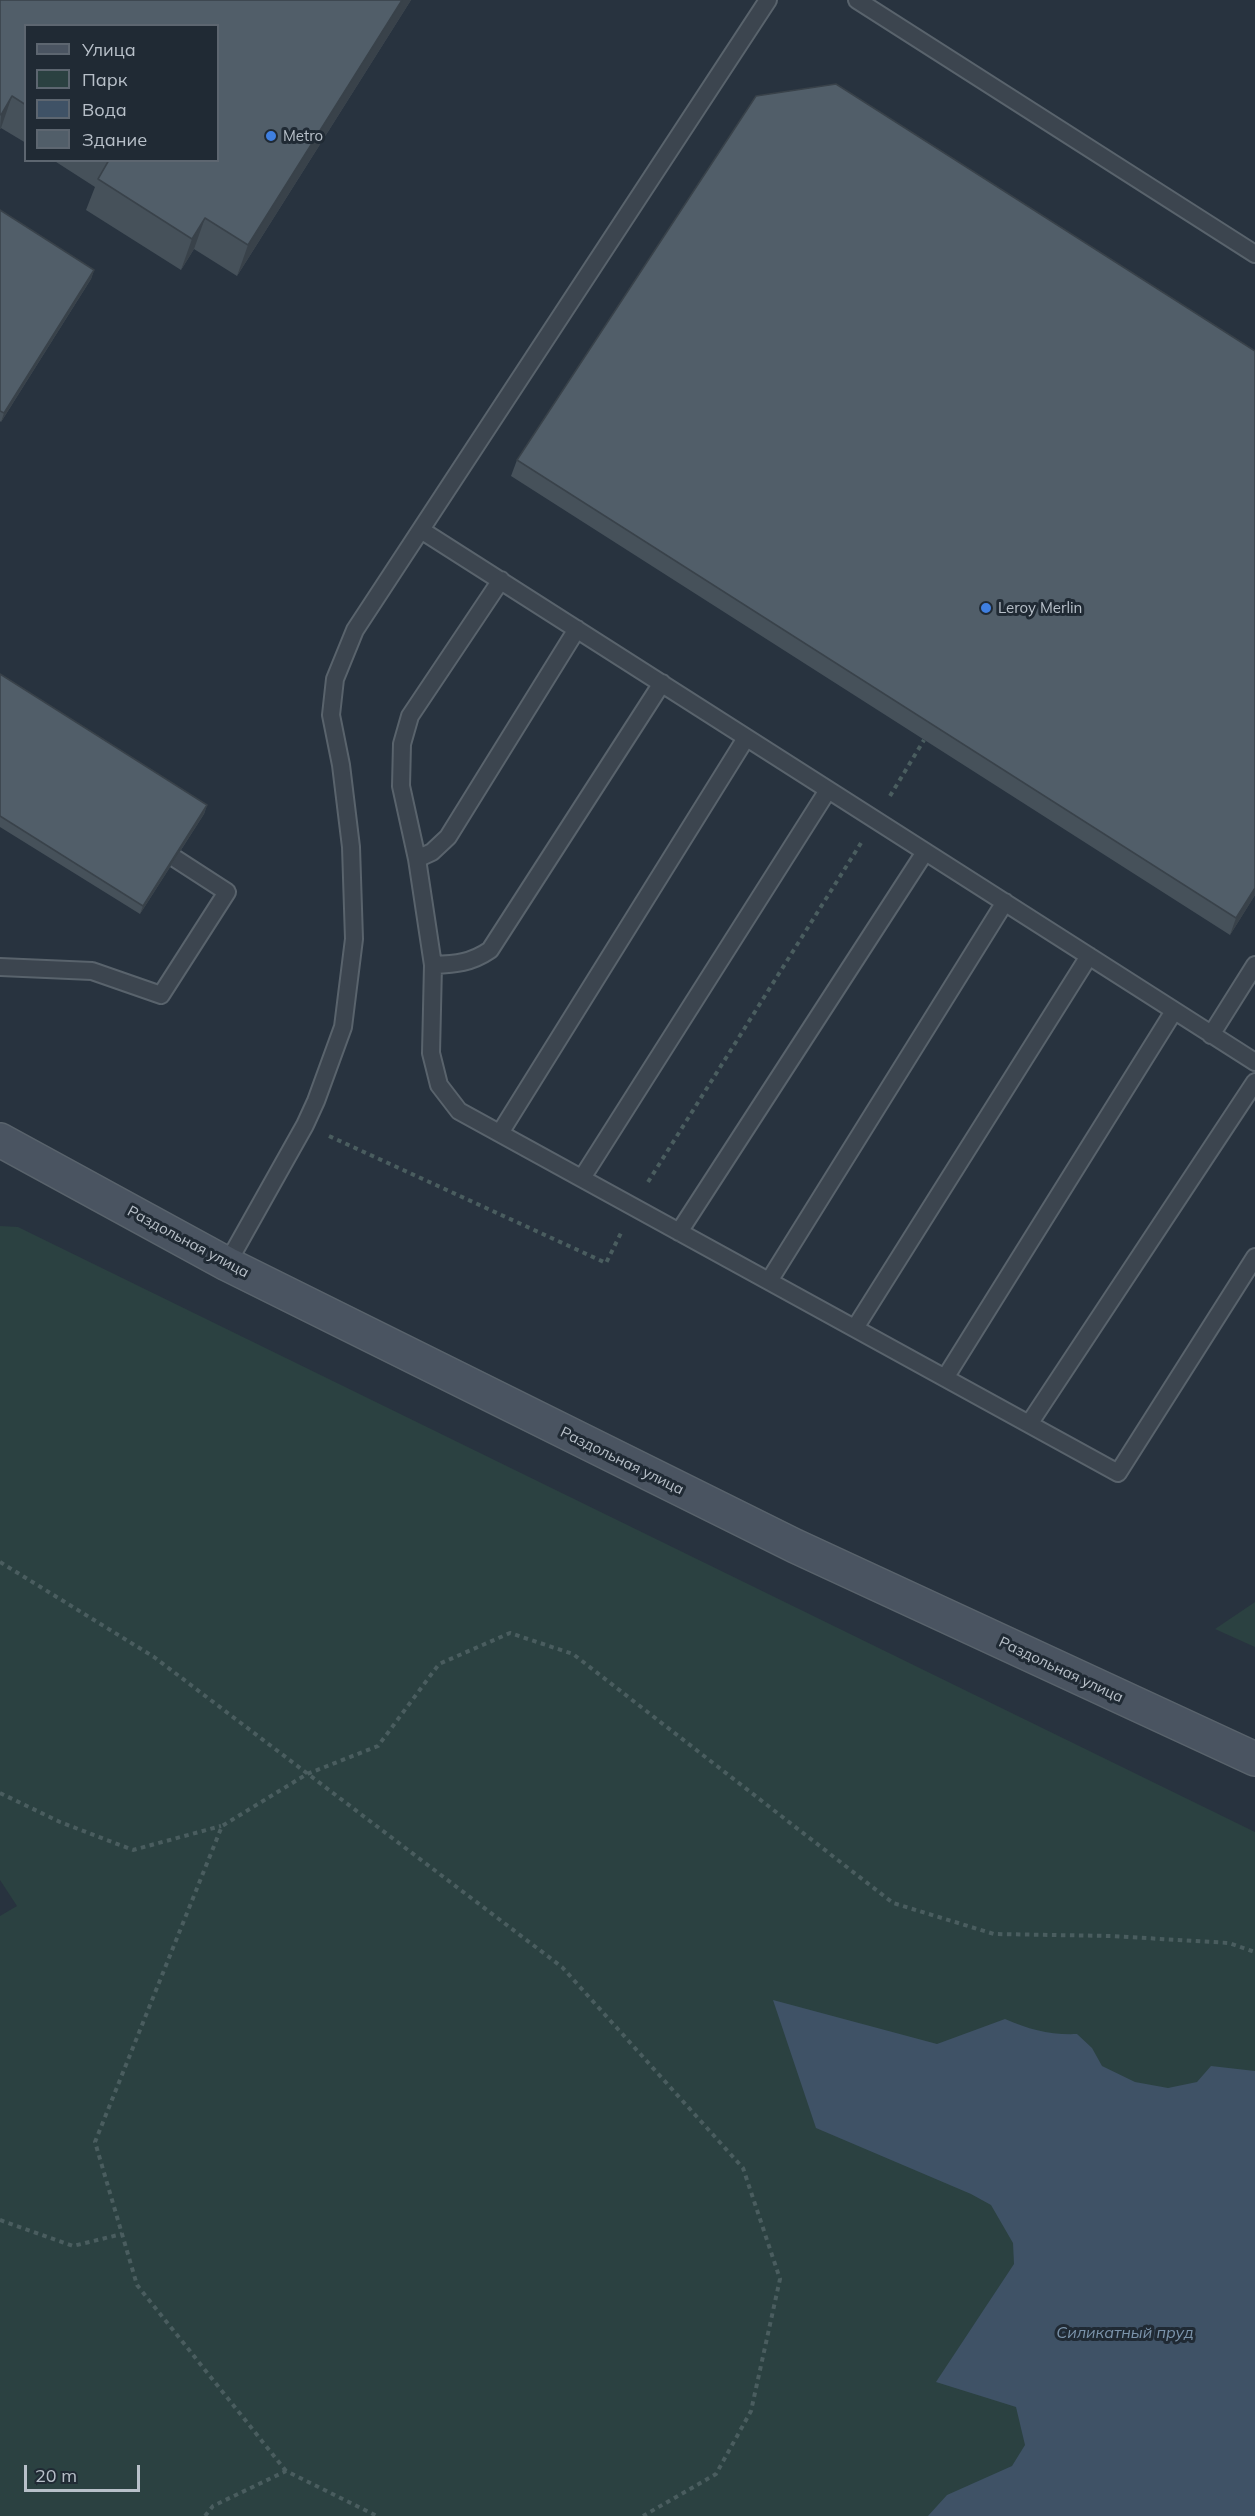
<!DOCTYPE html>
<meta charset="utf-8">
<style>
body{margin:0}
#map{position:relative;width:1255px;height:2516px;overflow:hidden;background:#28333f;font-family:Mulish,sans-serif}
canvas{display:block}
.legend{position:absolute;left:24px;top:24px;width:195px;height:138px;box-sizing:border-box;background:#202a34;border:2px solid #5d6670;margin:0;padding:8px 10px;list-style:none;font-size:18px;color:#b8c0c9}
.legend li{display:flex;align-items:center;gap:12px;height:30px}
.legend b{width:30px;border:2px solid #5d6670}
.scale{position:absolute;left:24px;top:2465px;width:116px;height:27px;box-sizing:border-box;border:3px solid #b8c0c9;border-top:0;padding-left:8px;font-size:18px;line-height:21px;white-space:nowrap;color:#b8c0c9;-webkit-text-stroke:4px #202a34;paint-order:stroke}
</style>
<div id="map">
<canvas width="1255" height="2516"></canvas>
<ul class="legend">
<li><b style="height:8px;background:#4a5461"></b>Улица</li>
<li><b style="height:16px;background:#2b4141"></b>Парк</li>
<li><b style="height:16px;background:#3f5266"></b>Вода</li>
<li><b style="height:16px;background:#515e69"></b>Здание</li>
</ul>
<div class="scale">20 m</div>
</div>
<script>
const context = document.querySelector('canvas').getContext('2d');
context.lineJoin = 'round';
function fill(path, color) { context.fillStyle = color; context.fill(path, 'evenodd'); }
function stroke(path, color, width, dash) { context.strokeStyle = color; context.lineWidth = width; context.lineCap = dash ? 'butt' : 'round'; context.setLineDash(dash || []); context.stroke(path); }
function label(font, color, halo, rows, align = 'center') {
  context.font = font + ' Mulish,sans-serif'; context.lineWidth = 6; context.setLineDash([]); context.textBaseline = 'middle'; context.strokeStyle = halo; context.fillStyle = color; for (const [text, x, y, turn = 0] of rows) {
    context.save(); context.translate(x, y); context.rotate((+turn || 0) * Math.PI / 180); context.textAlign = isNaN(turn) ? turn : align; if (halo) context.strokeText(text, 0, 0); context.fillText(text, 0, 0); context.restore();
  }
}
fill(new Path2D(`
 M0,1226L18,1227L1255,1832V2516H0V1916L17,1906L0,1880Z
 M1255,1602V1647L1215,1629Z`), '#2b4141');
fill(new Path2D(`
 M773,2000L937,2044L1005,2019C1030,2030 1050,2035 1077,2034L1092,2048L1102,2066L1135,2082L1168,2088L1197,2082L1211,2066L1255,2071V2516H928L947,2495L1012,2466L1025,2445L1016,2407L936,2382L1014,2264L1013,2243L991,2205L971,2194L816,2128Z`), '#3f5266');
const service = new Path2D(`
 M857,0L1255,254
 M421,530L1255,1062
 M501,580L410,716L402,744L401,786L417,859L433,965L431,1053L439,1085L459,1111L1118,1473L1255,1257
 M417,859L432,852L448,837L577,629
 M433,965C456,964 471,963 490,950L662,683
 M0,967L92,971L161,995L227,892L176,859
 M1211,1035L1255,965
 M500,1133L746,738
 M582,1178L828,790
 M679,1232L925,852
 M227,1264L305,1125L316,1101L343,1027L354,939L351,847L341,765L331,715L335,679L355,630L768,0
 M769,1281L1005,902
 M855,1328L1089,956
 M945,1378L1174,1011
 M1029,1424L1255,1082`);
const secondary = new Path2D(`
 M0,1140L227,1264L795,1546L1255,1759`);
stroke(service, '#59636c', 20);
stroke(secondary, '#59636c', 36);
stroke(new Path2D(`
 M890,796L924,740
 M329,1136L606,1263L622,1231
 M648,1182L861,843
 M0,1562L154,1657L562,1967L743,2168L780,2279L751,2411L716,2474L643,2516
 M0,1793L60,1822L133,1850L221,1826
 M0,2220L73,2246L122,2234
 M286,2471L137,2285L95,2142L222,1826L307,1774L378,1746L439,1664L510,1633L573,1654L893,1903L994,1934L1111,1936L1229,1943L1255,1952
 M205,2516L213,2506L286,2471L377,2516`), '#4a5d5f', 4, [4.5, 4.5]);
stroke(service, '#3c454f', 16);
stroke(secondary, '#4a5461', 33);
fill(new Path2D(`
 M0,0H411L237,276L194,249L181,270L86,210L95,187L53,160H218L26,26V143L1,128L0,129Z
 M0,210L94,270L91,279L1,422L0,421Z
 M1255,351V895L1230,935L511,476L517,460Z
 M0,674L207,805L204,814L140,914L0,827Z`), '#46515a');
fill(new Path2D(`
 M402,0H411L237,276L248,245Z
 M12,96L1,128L0,129L1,115Z
 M205,218L194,249L181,270L192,239Z
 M94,270L91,279L1,422L4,413Z
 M207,805L204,814L140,914L143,906Z
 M1255,888V895L1230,935L1236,918Z`), '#39424a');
const building = new Path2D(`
 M0,0H402L248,245L205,218L192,239L98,179L109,160H218V26H26V105L12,96L1,115L0,114Z
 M836,84L1255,351V888L1236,918L517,460L756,96Z
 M0,210L94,270L4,413L0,411Z
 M0,674L207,805L143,906L0,816Z`);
fill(building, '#515e69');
stroke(building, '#39424a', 1.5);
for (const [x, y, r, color] of [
 [271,136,6,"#3f7fe0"],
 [986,608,6,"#3f7fe0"]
]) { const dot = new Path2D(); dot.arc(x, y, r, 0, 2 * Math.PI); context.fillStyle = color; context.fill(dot); stroke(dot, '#202a34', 2); }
label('15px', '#b8c0c9', '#202a34', [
 ["Metro",283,136],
 ["Leroy Merlin",998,608]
], 'left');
label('15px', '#b8c0c9', '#202a34', [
 ["Раздольная улица",188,1242,28],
 ["Раздольная улица",622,1461,26],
 ["Раздольная улица",1061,1670,25]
]);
label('italic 16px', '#7b93aa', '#202a34', [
 ["Силикатный пруд",1125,2333]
]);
</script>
